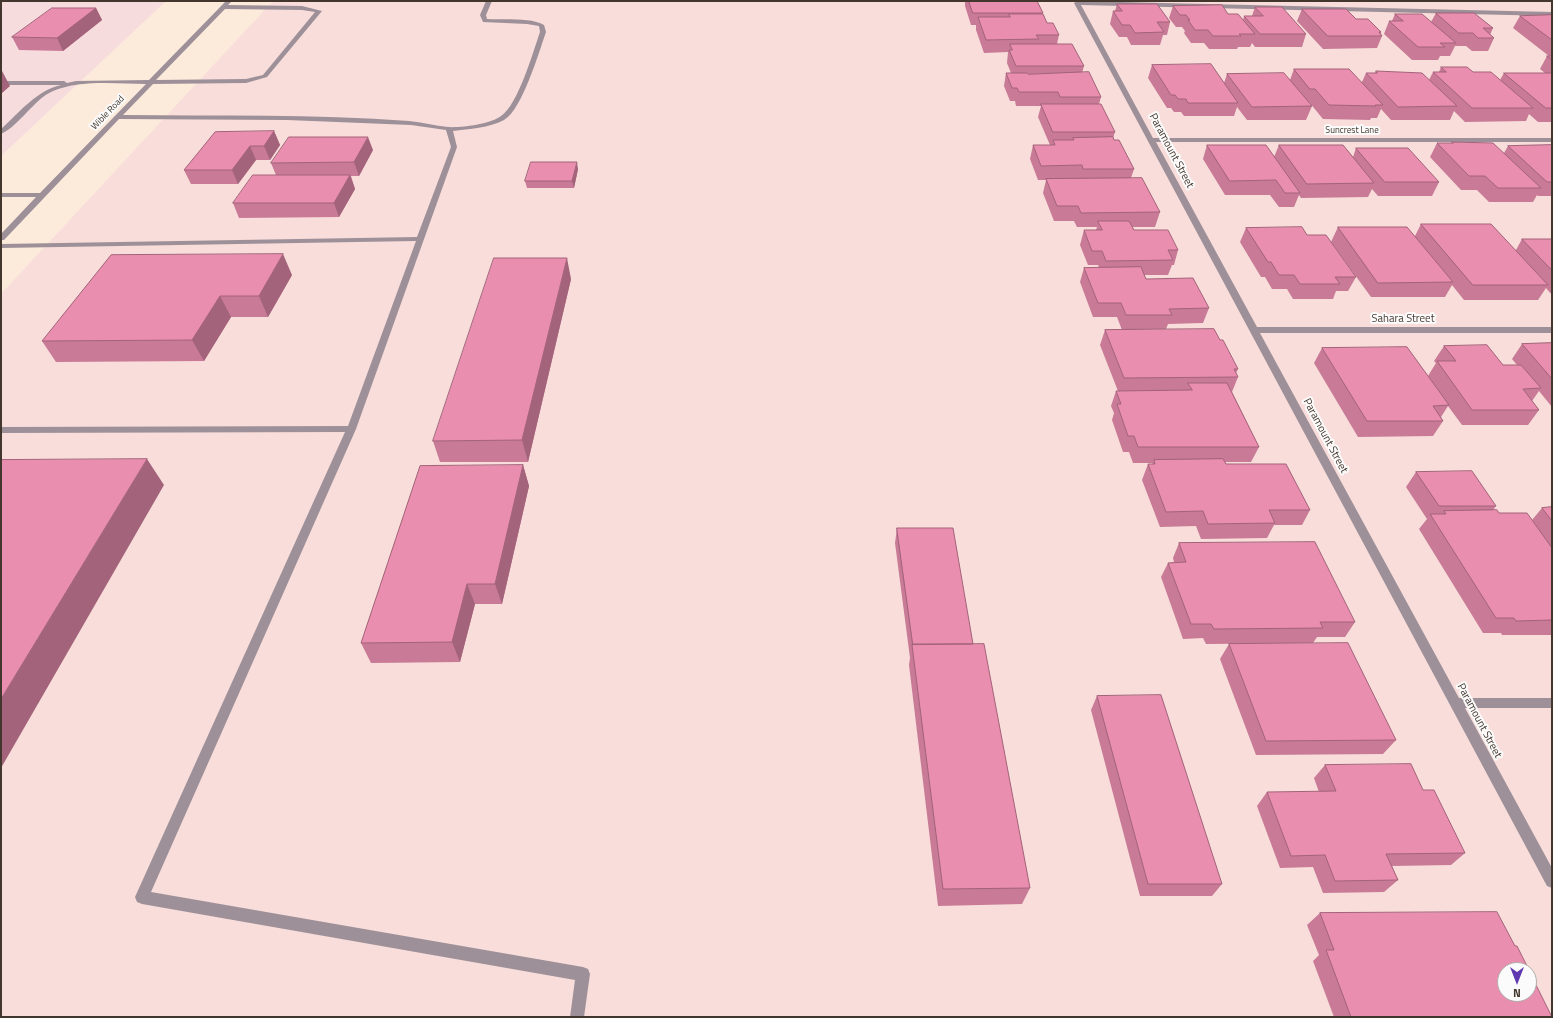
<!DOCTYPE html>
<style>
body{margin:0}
#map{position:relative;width:1553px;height:1018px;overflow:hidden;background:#fceadb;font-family:"Titillium Web",sans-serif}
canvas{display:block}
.frame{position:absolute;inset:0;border:2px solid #43372d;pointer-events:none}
.north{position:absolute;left:1497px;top:962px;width:40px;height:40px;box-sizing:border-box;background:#fbfbfb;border:1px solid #b1ada9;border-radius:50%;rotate:180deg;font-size:11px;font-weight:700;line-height:16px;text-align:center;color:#43372d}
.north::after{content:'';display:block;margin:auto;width:14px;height:18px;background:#6039b1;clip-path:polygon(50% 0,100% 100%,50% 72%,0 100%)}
</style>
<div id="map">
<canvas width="1553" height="1018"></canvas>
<div class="frame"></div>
<div class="north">N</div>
</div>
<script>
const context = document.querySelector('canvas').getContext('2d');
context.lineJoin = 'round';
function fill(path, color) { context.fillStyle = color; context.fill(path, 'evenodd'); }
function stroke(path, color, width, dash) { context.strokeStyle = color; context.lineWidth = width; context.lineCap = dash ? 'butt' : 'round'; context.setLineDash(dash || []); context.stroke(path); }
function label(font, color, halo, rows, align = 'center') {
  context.font = font + ' "Titillium Web",sans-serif'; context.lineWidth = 4; context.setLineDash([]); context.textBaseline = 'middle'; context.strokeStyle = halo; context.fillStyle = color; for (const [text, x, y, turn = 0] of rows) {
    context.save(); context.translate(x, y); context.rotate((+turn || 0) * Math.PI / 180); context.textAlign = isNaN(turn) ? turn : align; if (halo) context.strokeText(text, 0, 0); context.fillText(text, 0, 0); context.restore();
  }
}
fill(new Path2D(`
 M1,1H166L1,156Z`), '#f7dcde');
fill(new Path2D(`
 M273,1H1552V1017H1V294ZM1505,970H1529V994H1505Z`), '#f8ddda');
fill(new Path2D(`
 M226,1L231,2L228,5L302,6L322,11L267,77L246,83L153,84L123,115C218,116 314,114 409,121C422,122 435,126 448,127C461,128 491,124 501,116C518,105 533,52 540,32L539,26L527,24L483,22L480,15L486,1H492L486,15L487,19C503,20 531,17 544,25L546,32C539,52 522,110 504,120C489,128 469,129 453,131L457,147L356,429L151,892L583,967L588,969L590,974L584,1017H570L575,980L142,904L137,902L135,897L345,432L1,433V427L348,426L416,241L1,248V244L417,237L451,147L446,130L411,125L287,120L119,119L4,240H1V234L36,197H1V193H40L146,84C115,84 69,78 43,97C31,106 14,129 1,134V129C19,113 37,90 61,85H1V81H64L67,83L76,81L149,80ZM225,9L302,10L315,12L263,75L246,79L156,80Z
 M1077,1L1552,12V16L1081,5L1153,138H1552V142H1156L1257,327H1552V333H1260L1459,698H1552V708H1465L1552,868V888L1547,886L1074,3Z`), '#9e9099');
fill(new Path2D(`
 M965,1H1037L1043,13V14L1047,23L1059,35L1057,44L1084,66L1082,73L1101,97L1099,104L1115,132L1113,138L1134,169L1131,178L1160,212L1155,227H1132L1134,230L1178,250L1174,265H1172L1168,275H1144L1146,279L1209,308L1203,323L1168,324L1166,329L1122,330L1117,317H1093L1080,282L1084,268H1099L1098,265H1088L1080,245L1084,230H1096L1097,227H1077L1074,221H1054L1043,193L1046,180H1038L1030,159L1033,145H1050L1038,117L1041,106H1016L1015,101H1010L1004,86L1006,73H1011L1007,63L1008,52L984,53L976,30V25H971L965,6Z
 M1117,4L1170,22L1167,35H1163L1160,45H1131L1127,37H1119L1110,24L1113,11H1115Z
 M1173,6L1228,14L1243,20L1244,16H1252L1255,7L1306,34L1302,47H1255L1252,43L1250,47H1238L1237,49H1209L1204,43H1191L1184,33L1185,31L1182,27H1176L1169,18Z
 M96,8L102,20L63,51L19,50L12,37Z
 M1302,9L1356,19L1381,32V34L1382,36L1377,48L1323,49L1297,21Z
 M1436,13L1493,28L1490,35L1494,38L1488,51H1472L1466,46H1455L1450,56H1440L1438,60H1412L1384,34L1389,21H1392L1395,14L1431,22Z
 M1552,15V122H1538L1529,114L1526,121L1465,122L1454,111L1450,120H1391L1381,109L1377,118H1371L1370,120L1323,119L1309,102H1308L1312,106L1306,120H1247L1237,107L1234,116H1184L1181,112H1174L1171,108H1167L1148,78L1152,65L1224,83L1227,74L1290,80L1294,69L1362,82L1366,73H1375L1376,71L1429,80L1433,72H1439L1441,67L1473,72L1500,80L1504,73H1545L1540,69L1547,56H1549L1513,28L1520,16Z
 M274,131L280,145L270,160H256L238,184H191L184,170Z
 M1452,142L1504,153L1508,146L1552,145V196H1538L1537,195L1533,202H1489L1477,190H1461L1430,157L1437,143H1451Z
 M1207,145L1274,157L1279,145L1353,157L1356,148L1439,182L1432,196H1378L1372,189L1368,197L1301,198L1299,195L1294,207H1279L1270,195H1225L1203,159Z
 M373,150L359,176H351L355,189L339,217L239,218L233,203L276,175L271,163Z
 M578,169L574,188H527L525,181Z
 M1421,224L1516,250L1522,239H1552V295L1546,288L1538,300H1464L1452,285L1445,297H1371L1331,242L1338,227L1415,236Z
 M1246,228L1307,235L1356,277L1348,291H1336L1333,299H1293L1287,289H1272L1265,277H1261L1240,242Z
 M292,275L268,317H231L204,361L56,362L42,341Z
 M571,279L528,462H440L433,441Z
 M1105,330L1220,340L1238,369L1236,373L1238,377L1232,392L1259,447L1251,462H1225L1226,464L1310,510L1302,525H1274L1267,538L1201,539L1196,526L1160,527L1142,480L1148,464H1152L1153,463H1133L1129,452H1123L1112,420L1114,413L1111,406L1116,391H1118L1100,345Z
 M1552,343V407L1539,391L1532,401L1539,410L1528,425H1462L1448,406L1441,417L1443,421L1433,436L1358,437L1314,363L1322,348L1428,376L1436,363L1434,361L1444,346L1503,365H1517L1512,359L1522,344Z
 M523,465L529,486L502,604H475L460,662L371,663L361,643Z
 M1416,472L1496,506L1493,510L1499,513L1532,520L1542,508L1552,507V635H1502L1501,633H1483L1419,529L1427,519L1406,487Z
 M897,528L973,644L1030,888L1022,904L938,906L909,665L910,658L895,543Z
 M1179,543L1355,622L1345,637H1317L1313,643L1206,644L1203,638L1183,639L1161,577L1168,563L1174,562L1173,558Z
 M1229,644L1396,740L1383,754L1256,755L1220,659Z
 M1097,696L1222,884L1212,896H1140L1091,710Z
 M1325,765L1423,790L1465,853L1451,865L1392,866L1398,880L1384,892L1323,893L1313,867L1280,868L1257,806L1267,792H1319L1314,778Z
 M1320,913L1552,1017H1334L1313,961L1319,955L1307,925Z`), '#c87a96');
fill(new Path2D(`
 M96,8L102,20L63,51L57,38Z
 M1,69L10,86L1,94Z
 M274,131L280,145L270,160L264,146Z
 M368,137L373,150L359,176L354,162Z
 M250,146L256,160L238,184L232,170Z
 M577,162L578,169L574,188L572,181Z
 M350,175L355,189L339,217L334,203Z
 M283,254L292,275L268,317L259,296Z
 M567,258L571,279L528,462L522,440Z
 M220,296L231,317L204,361L192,340Z
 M147,459L164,485L1,768V699Z
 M523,465L529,486L502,604L495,584Z
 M467,584L475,604L460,662L452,642Z`), '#a3637a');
const building = new Path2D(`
 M969,1H1037L1043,13H973Z
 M1117,4H1157L1170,22H1157L1164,32L1135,33L1130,25H1122L1113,11H1122Z
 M1222,5L1228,14H1238L1255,34H1239L1241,36H1213L1208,30H1195L1188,20H1190L1186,15H1180L1173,6Z
 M1255,7H1282L1306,34H1260L1244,16H1263Z
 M52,8H96L57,38L12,37Z
 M1302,9H1346L1356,19H1368L1381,32H1379L1382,36H1328Z
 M1436,13H1474L1493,28H1483L1494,38H1478L1473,33H1459Z
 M1009,14H1043L1047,23H1053L1059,35H1036L1039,39L986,40L978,17H1010Z
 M1395,14H1422L1456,43H1440L1445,47H1418L1389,21H1403Z
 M1552,15V40L1520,16Z
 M1010,44H1072L1084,66H1016L1009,50H1012Z
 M1547,56H1552V59Z
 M1211,64L1238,103H1188L1186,99H1178L1175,95H1171L1152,65Z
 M1441,67H1467L1473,72H1491L1533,108H1472L1433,72H1446Z
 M1294,69H1349L1383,105H1375L1376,106L1329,105L1315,89H1310Z
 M1376,71L1422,73L1457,106L1398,107L1366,73H1377Z
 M1089,72L1101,97H1060L1058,92H1019L1017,88H1012L1006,73H1027L1028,74Z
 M1284,73L1312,106L1252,107L1227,74Z
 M1504,73H1552V108H1546Z
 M1041,104H1101L1115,132H1053Z
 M274,131L264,146H250L232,170H184L215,132Z
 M289,137H368L354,162L271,163Z
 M1113,137L1114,140H1119L1134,169H1083L1082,165L1041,166L1033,145H1055L1053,140H1074L1073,138Z
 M1452,142L1493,143L1541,188H1498L1485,176H1469L1437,143H1453Z
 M1207,145H1266L1300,193H1285L1276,180L1230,181Z
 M1279,145H1343L1374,183L1307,184Z
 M1552,145V182H1547L1508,146Z
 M1356,148H1408L1439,182H1385Z
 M531,162H577L572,181H525Z
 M253,175H350L334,203H233Z
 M1142,178L1160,212L1081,213L1078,206H1057L1046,179Z
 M1098,221H1129L1134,230H1168L1178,250H1168L1173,260L1106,261L1102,251H1092L1084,230H1102Z
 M1421,224H1491L1548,285H1473Z
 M1302,227L1307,235H1326L1356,277H1335L1340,284H1300L1294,275H1279L1271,262H1268L1246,228Z
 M1338,227H1407L1453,282L1378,283Z
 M1522,239H1552V270Z
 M283,254L259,296H220L192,340L42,341L111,255Z
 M494,258H567L522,440L433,441Z
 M1141,267L1146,279L1193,278L1209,308L1169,309L1172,315H1126L1121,303H1098L1084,268Z
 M1214,329L1220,340H1223L1238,369H1234L1238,377L1124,378L1105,330Z
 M1552,343V379L1522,344Z
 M1487,345L1503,365H1521L1541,388L1523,389L1539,410H1472L1437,361H1456L1444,346Z
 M1407,347L1449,405L1433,406L1443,421H1367L1322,348Z
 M1188,383H1227L1259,447H1138L1134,436H1128L1117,404H1121L1116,391L1192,390Z
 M147,459L1,699V460Z
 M1223,459L1226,464H1286L1310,510H1269L1275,523L1208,524L1203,511L1166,512L1148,464H1155L1154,460Z
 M523,465L495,584H467L452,642L361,643L420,466Z
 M1472,471L1496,506H1439L1416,472Z
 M1552,507V521L1542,508Z
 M1497,510L1499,513H1527L1552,548V620L1516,621L1514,618H1496L1430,514H1446L1444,511Z
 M897,528H953L973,644H913Z
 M1315,542L1355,622H1320L1323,628L1214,629L1211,624H1191L1168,563L1186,562L1179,543Z
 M1348,643L1396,740L1266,741L1229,644Z
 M984,644L1030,888L943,889L912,645Z
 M1161,695L1222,884H1148L1097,696Z
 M1411,764L1423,790H1434L1465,853L1386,854L1398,880L1335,881L1325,855L1291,856L1267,792L1336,791L1325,765Z
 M1497,912L1515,946H1517L1529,970H1505V994H1529V971L1552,1017H1351L1326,950H1334L1320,913Z`);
fill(building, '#e98eae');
stroke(building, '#a3637a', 1);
label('9px', '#43372d', '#fbfbfb', [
 ["Wible Road",108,113,-46],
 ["Suncrest Lane",1352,131]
]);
label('11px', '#43372d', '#fbfbfb', [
 ["Paramount Street",1171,151,62],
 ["Sahara Street",1403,319],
 ["Paramount Street",1325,436,62],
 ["Paramount Street",1479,721,62]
]);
</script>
